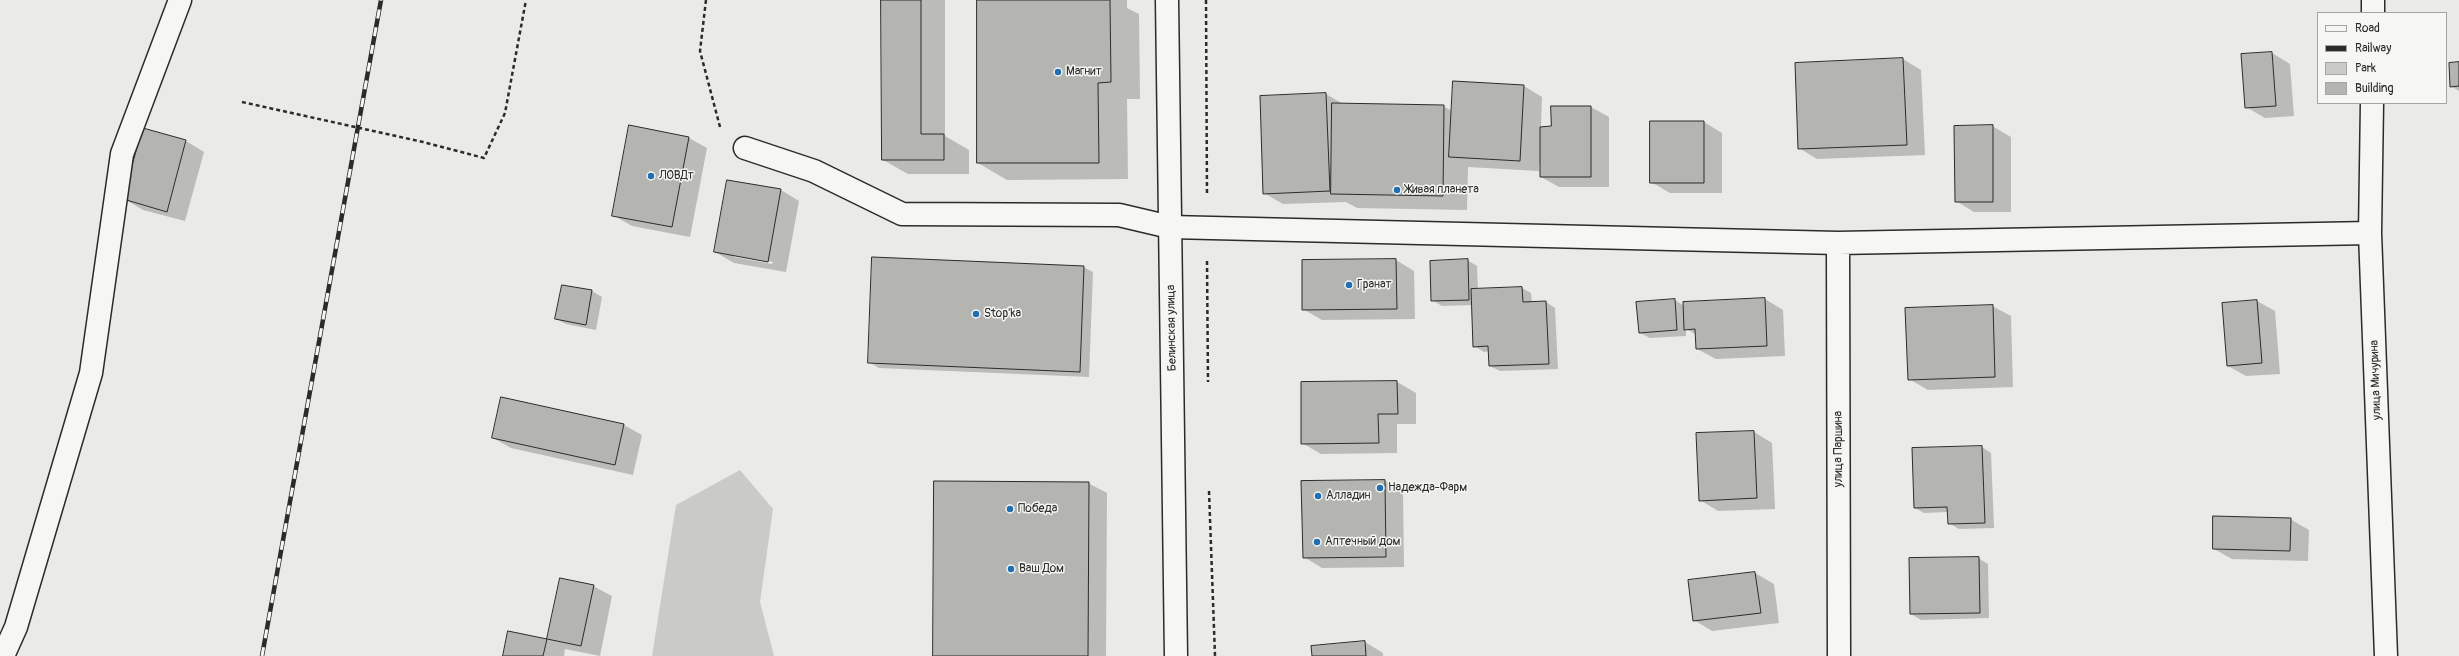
<!DOCTYPE html>
<meta charset="utf-8">
<style>
body{margin:0}
#map{position:relative;width:2459px;height:656px;overflow:hidden;background:#eaeae6;font-family:Pangolin,sans-serif}
canvas{display:block}
.legend{position:absolute;left:2317px;top:12px;width:130px;height:92px;box-sizing:border-box;background:#f6f6f2;border:1px solid #a5a5a2;margin:0;padding:5px 7px;list-style:none;font-size:12px;color:#2b2b2b}
.legend li{display:flex;align-items:center;gap:8px;height:20px}
.legend b{width:20px;border:1px solid #a5a5a2}
</style>
<div id="map">
<canvas width="2459" height="656"></canvas>
<ul class="legend">
<li><b style="height:5px;background:#f6f6f2"></b>Road</li>
<li><b style="height:5px;background:#2b2b2b"></b>Railway</li>
<li><b style="height:11px;background:#cacac7"></b>Park</li>
<li><b style="height:11px;background:#b4b4b1"></b>Building</li>
</ul>
</div>
<script>
const context = document.querySelector('canvas').getContext('2d');
context.lineJoin = 'round';
function fill(path, color) { context.fillStyle = color; context.fill(path, 'evenodd'); }
function stroke(path, color, width, dash) { context.strokeStyle = color; context.lineWidth = width; context.lineCap = dash ? 'butt' : 'round'; context.setLineDash(dash || []); context.stroke(path); }
function label(font, color, halo, rows, align = 'center') {
  context.font = font + ' Pangolin,sans-serif'; context.lineWidth = 3; context.setLineDash([]); context.textBaseline = 'middle'; context.strokeStyle = halo; context.fillStyle = color; for (const [text, x, y, turn = 0] of rows) {
    context.save(); context.translate(x, y); context.rotate((+turn || 0) * Math.PI / 180); context.textAlign = isNaN(turn) ? turn : align; if (halo) context.strokeText(text, 0, 0); context.fillText(text, 0, 0); context.restore();
  }
}
fill(new Path2D(`
 M740,470L773,509L760,602L774,656H652L676,505Z`), '#cacac7');
fill(new Path2D(`
 M882,0H945V136L969,150V174H908L883,160Z
 M978,0H1127V8L1139,14L1140,99H1127L1128,179L1007,180L978,163Z
 M2272,53L2290,64L2294,116L2265,118L2246,107Z
 M1903,59L1921,70L1925,155L1817,159L1799,148Z
 M2459,63V91L2451,86Z
 M1454,82L1524,86L1542,97L1541,128L1552,127L1591,107L1609,117V187H1559L1541,177V165L1539,164V171L1468,167L1467,210L1357,208L1346,202L1283,204L1264,193L1326,94L1343,104L1443,106L1452,111Z
 M1704,122L1722,133V193H1670L1651,182Z
 M1992,126L2011,137V212H1974L1956,201Z
 M144,129L186,141L204,152L185,221L143,210L124,199Z
 M689,138L707,148L690,237L632,226L613,215Z
 M781,190L799,201L786,272L734,263L715,252ZM734,255L773,262L772,264L734,257Z
 M1396,260L1414,271L1415,319L1322,320L1303,309Z
 M1467,260L1477,266L1478,289L1522,288L1531,293L1532,303L1546,302L1555,308L1558,369L1500,371L1490,366V351L1484,352L1474,346L1473,305L1442,306L1432,300Z
 M1083,267L1093,272L1089,377L879,368L869,362Z
 M562,286L592,291L602,297L596,330L566,324L556,319Z
 M1765,299L1783,310L1785,356L1716,359L1697,349V335L1686,329V336L1650,338L1640,333L1675,300L1684,306Z
 M2257,301L2275,311L2280,374L2246,376L2228,366Z
 M1992,306L2011,316L2013,387L1928,390L1909,379Z
 M1397,382L1416,393V424H1397V453L1321,454L1302,443V383Z
 M624,425L642,435L633,475L511,448L493,438Z
 M1754,432L1772,443L1775,509L1718,511L1700,500Z
 M1982,447L1991,453L1994,528L1959,529L1949,523L1948,512L1924,513L1915,508Z
 M1385,481L1403,492L1404,567L1322,568L1304,557Z
 M1088,483L1107,493L1106,656H934Z
 M2290,519L2309,530L2308,561L2232,559L2214,549Z
 M1978,558L1988,564L1989,618L1921,620L1911,614Z
 M1755,573L1774,584L1779,623L1712,631L1694,620L1689,581Z
 M560,579L593,586L612,596L600,656L565,649L564,656H504L509,632L548,640Z
 M1365,642L1383,653V656H1313Z`), '#0003');
const building = new Path2D(`
 M881,0H921V134H944V160H882Z
 M977,0H1110L1111,82L1098,83L1099,163H977Z
 M2272,52L2276,106L2245,108L2241,54Z
 M1903,58L1907,145L1798,149L1795,63Z
 M2459,62V86L2450,87L2449,63Z
 M1453,81L1524,85L1520,161L1449,157Z
 M1326,93L1330,191L1263,194L1260,96Z
 M1332,103L1444,105L1443,196L1331,194Z
 M1551,106H1591V177H1540V127L1551,126Z
 M1650,121H1704V183H1650Z
 M629,125L689,137L672,227L612,216Z
 M1993,125V202H1955L1954,126Z
 M143,128L186,140L167,212L123,199Z
 M727,180L781,189L768,262L714,252Z
 M872,257L1084,266L1080,372L868,363Z
 M1396,259L1397,309L1302,310V260Z
 M1468,259L1469,300L1431,301L1430,261Z
 M562,285L592,290L586,325L555,319Z
 M1522,287L1523,302L1546,301L1549,364L1489,366L1488,346L1473,347L1471,289Z
 M1765,298L1767,346L1696,349L1695,329L1684,330L1683,302Z
 M1675,299L1677,330L1639,333L1636,302Z
 M2257,300L2262,363L2227,366L2222,303Z
 M1993,305L1995,377L1908,380L1905,308Z
 M1397,381L1398,414H1378L1379,443L1301,444V382Z
 M501,397L624,424L615,465L492,438Z
 M1754,431L1757,498L1699,501L1696,433Z
 M1982,446L1985,523L1948,524L1947,507L1914,508L1912,448Z
 M1385,480L1386,557L1303,558L1301,481Z
 M934,481L1089,482L1088,656H933Z
 M2213,516L2291,518L2290,551L2213,549Z
 M1979,557L1980,613L1910,614L1909,558Z
 M1755,572L1761,613L1693,621L1688,580Z
 M560,578L594,585L581,646L547,639Z
 M508,631L547,639L543,656H503Z
 M1365,641L1366,656H1312L1311,646Z`);
fill(building, '#b4b4b1');
stroke(building, '#2b2b2b', 1);
const minor = new Path2D(`
 M2373,13V0
 M2372,103L2370,233L2386,656
 M745,148L814,171L902,214L1119,215L1170,227L1838,243L2370,233
 M1838,243L1839,656
 M3,656L16,627L91,373L122,154L180,0`);
const major = new Path2D(`
 M1167,0L1176,656`);
stroke(minor, '#2b2b2b', 25);
stroke(major, '#2b2b2b', 25);
stroke(new Path2D(`
 M706,0L700,51L720,127
 M1206,0L1207,196
 M242,102L423,142L484,158L505,113L526,0
 M1207,261L1208,382
 M1209,491L1215,656`), '#2b2b2b', 2.5, [4, 3]);
stroke(minor, '#f6f6f2', 22);
stroke(major, '#f6f6f2', 22);
const rail = new Path2D(`
 M262,656L381,0`);
stroke(rail, '#2b2b2b', 4.5);
stroke(rail, '#f6f6f2', 3, [9]);
for (const [x, y, r, color] of [
 [1058,72,4,"#1f6fb2"],
 [651,176,4,"#1f6fb2"],
 [1397,190,4,"#1f6fb2"],
 [1349,285,4,"#1f6fb2"],
 [976,314,4,"#1f6fb2"],
 [1380,488,4,"#1f6fb2"],
 [1318,496,4,"#1f6fb2"],
 [1010,509,4,"#1f6fb2"],
 [1317,542,4,"#1f6fb2"],
 [1011,569,4,"#1f6fb2"]
]) { const dot = new Path2D(); dot.arc(x, y, r, 0, 2 * Math.PI); context.fillStyle = color; context.fill(dot); stroke(dot, '#f6f6f2', 1.5); }
label('12px', '#2b2b2b', '#f6f6f2', [
 ["Магнит",1066,72],
 ["ЛОВДт",659,176],
 ["Живая планета",1405,190],
 ["Гранат",1357,285],
 ["Stop'ka",984,314],
 ["Надежда-Фарм",1388,488],
 ["Алладин",1326,496],
 ["Победа",1018,509],
 ["Аптечный дом",1325,542],
 ["Ваш Дом",1019,569]
], 'left');
label('12px', '#2b2b2b', '#f6f6f2', [
 ["Белинская улица",1172,328,-91],
 ["улица Мичурина",2376,380,-92],
 ["улица Паршина",1839,449,-90]
]);
</script>
